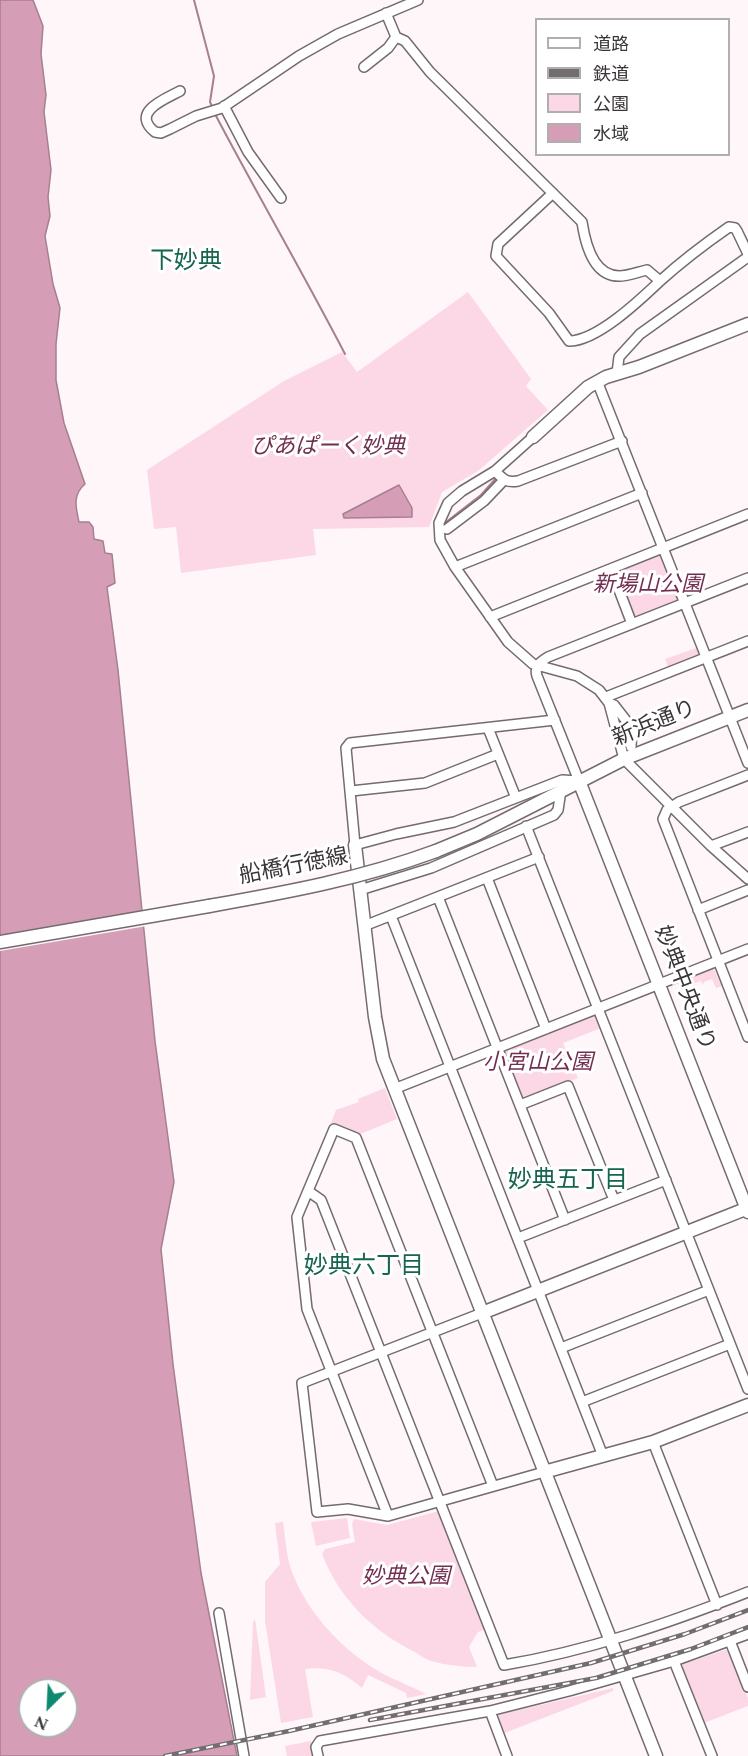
<!DOCTYPE html>
<meta charset="utf-8">
<style>
body{margin:0}
#map{position:relative;width:748px;height:1756px;overflow:hidden;background:#fff6fa;font-family:Spectral,"Noto Sans JP",serif}
canvas{display:block}
.legend{position:absolute;left:535px;top:18px;width:195px;height:138px;box-sizing:border-box;background:#fff;border:2px solid #b0afaf;margin:0;padding:8px 10px;list-style:none;font-size:18px;color:#3a3638}
.legend li{display:flex;align-items:center;gap:12px;height:30px}
.legend b{width:30px;border:2px solid #b0afaf}
.north{position:absolute;left:18px;top:1678px;width:60px;height:60px;box-sizing:border-box;background:#fff;border:2px solid #b0afaf;border-radius:50%;rotate:204deg;font-size:16px;font-weight:700;line-height:24px;text-align:center;color:#3a3638}
.north::after{content:'';display:block;margin:auto;width:21px;height:27px;background:#0d8a6e;clip-path:polygon(50% 0,100% 100%,50% 72%,0 100%)}
</style>
<div id="map">
<canvas width="748" height="1756"></canvas>
<ul class="legend">
<li><b style="height:8px;background:#fff"></b>道路</li>
<li><b style="height:8px;background:#726d6f"></b>鉄道</li>
<li><b style="height:16px;background:#fcd7e6"></b>公園</li>
<li><b style="height:16px;background:#d59eb6"></b>水域</li>
</ul>
<div class="north">N</div>
</div>
<script>
const context = document.querySelector('canvas').getContext('2d');
context.lineJoin = 'round';
function fill(path, color) { context.fillStyle = color; context.fill(path, 'evenodd'); }
function stroke(path, color, width, dash) { context.strokeStyle = color; context.lineWidth = width; context.lineCap = dash ? 'butt' : 'round'; context.setLineDash(dash || []); context.stroke(path); }
function label(font, color, halo, rows, align = 'center') {
  context.font = font + ' Spectral,"Noto Sans JP",serif'; context.lineWidth = 6; context.setLineDash([]); context.textBaseline = 'middle'; context.strokeStyle = halo; context.fillStyle = color; for (const [text, x, y, turn = 0] of rows) {
    context.save(); context.translate(x, y); context.rotate((+turn || 0) * Math.PI / 180); context.textAlign = isNaN(turn) ? turn : align; if (halo) context.strokeText(text, 0, 0); context.fillText(text, 0, 0); context.restore();
  }
}
fill(new Path2D(`
 M468,292L531,379L526,386L548,410L478,471L442,492L429,527L313,529L316,555L181,573L176,527L154,529L147,470L284,381L342,352L357,372Z
 M660,555L664,558L680,598L679,602L636,620L632,618L616,576L617,572Z
 M699,647L702,654L700,658L669,669L665,659Z
 M714,969L722,986L716,988L712,979L704,982L703,985L701,981L695,983L696,988L681,993L677,982Z
 M592,1015L596,1016L601,1028L563,1043L578,1078L525,1100L521,1098L504,1052L505,1049Z
 M385,1088L397,1119L358,1135L331,1123L336,1110L359,1102L358,1099Z
 M439,1511L486,1629L478,1632L469,1647L477,1667C461,1667 446,1665 431,1661C425,1659 420,1655 415,1652C372,1631 339,1598 322,1554L325,1549L355,1542L352,1524L354,1519L387,1525Z
 M347,1518L350,1538L316,1546L311,1522Z
 M283,1522C285,1535 286,1550 289,1563C302,1607 340,1649 380,1672C394,1680 411,1686 426,1694L407,1698L406,1693L368,1675L362,1688C345,1673 328,1666 305,1669L313,1717L281,1723L265,1621V1582L280,1564L275,1523Z
 M255,1619L266,1697L250,1700L253,1622Z
 M725,1650L729,1651L748,1698V1706L704,1723L682,1668L683,1664Z
 M613,1688V1691L502,1734L496,1719L498,1715Z
 M311,1741L315,1756H287L285,1746Z`), '#fcd7e6');
const water = new Path2D(`
 M0,0H33L43,26L41,54L46,95L44,112L51,170L48,197L50,216L45,236L53,284L60,308L56,344V380L64,423L85,484C72,495 76,508 79,522H89L93,527L94,539L103,541L105,553L112,554L115,583L107,587L118,670L155,1041L174,1182L161,1249L173,1364L201,1573L237,1756H0ZM30,1690H66V1726H30Z
 M399,485L412,508V517L344,518L343,514Z`);
fill(water, '#d59eb6');
stroke(water, '#a67f90', 1.5);
fill(new Path2D(`
 M145,912L147,926L0,951V937Z`), '#fff6fa');
stroke(new Path2D(`
 M194,0L214,76L210,102L213,108
 M215,114C257,194 303,273 345,354
 M441,526L481,495L498,476`), '#a67f90', 2);
const street = new Path2D(`
 M386,13L396,37L405,41L430,72L582,222C585,242 593,276 619,276C628,276 638,272 647,270L660,281
 M364,67L388,48L396,37
 M180,91C165,99 130,112 155,132L161,133L170,129L196,116L222,108L299,56L338,34L418,0
 M224,106L248,152L281,198
 M553,193L498,244L496,256L549,313L569,341C597,341 640,300 660,281C681,262 706,243 729,227L735,228L737,231L748,254
 M617,373L619,357L640,334L748,257
 M597,381L748,763
 M533,437L495,471L462,491L448,503L439,523L440,540L455,567L508,642L533,664L577,676L599,690L609,703L624,759L711,846L748,879
 M495,471C503,479 506,483 518,481L622,441
 M447,529L484,501L504,480
 M455,567L642,493
 M611,569L632,624
 M490,617L748,514
 M606,697L748,641
 M609,703L614,705L632,728L631,747
 M555,720L350,743L346,748L355,845L396,834L454,822L562,780L579,781C565,746 551,711 537,676C534,666 540,662 548,657L748,578
 M488,728L516,798
 M748,775L679,802L667,810L663,819L748,1037
 M351,791L425,783L498,754
 M526,826L748,1389
 M711,846L748,832
 M487,878L546,1029
 M360,890L431,868L554,815L558,810L561,790
 M438,897L565,1220
 M698,910L748,890
 M391,916L603,1456
 M364,926L539,857
 M394,1089L748,949
 M520,1105L568,1086L614,1200
 M308,1191L321,1200L504,1665C588,1651 669,1623 748,1592
 M518,1238L666,1180
 M482,1313L302,1383L317,1512L348,1509L388,1516L544,1472
 M561,1348L709,1290
 M582,1402L730,1344
 M653,1442L717,1605
 M388,1516L307,1309L297,1217L334,1129L356,1138L493,1486
 M219,1613L244,1756
 M730,1641L748,1687
 M674,1661L712,1756
 M490,1711L507,1756
 M318,1756L316,1747L320,1741L490,1711L569,1691L674,1661L748,1634`);
const secondary = new Path2D(`
 M533,437L588,387L606,377L639,367L748,324
 M579,781L748,1212
 M355,845L375,1017L383,1059L656,1756
 M436,851L477,834L624,759L748,710
 M0,942L209,906
 M482,1313L748,1208
 M544,1472L653,1442L748,1405`);
stroke(street, '#746b6e', 12);
stroke(secondary, '#746b6e', 15);
stroke(street, '#fff', 9);
stroke(secondary, '#fff', 12);
const rail = new Path2D(`
 M370,1720L596,1678L691,1649L748,1627
 M165,1756L289,1731L591,1663L685,1634L748,1610`);
stroke(rail, '#726d6f', 4.5);
stroke(rail, '#fff', 2, [7]);
const secondaryBridge = new Path2D(`
 M209,906C288,892 360,879 436,851`);
stroke(secondaryBridge, '#746b6e', 15, []);
stroke(secondaryBridge, '#fff', 12);
label('italic 22px', '#722f51', '#fff', [
 ["ぴあぱーく妙典",328,449],
 ["新場山公園",648,587],
 ["小宮山公園",538,1065],
 ["妙典公園",406,1579]
]);
label('22px', '#3a3638', '#fff', [
 ["新浜通り",655,725,-22],
 ["船橋行徳線",294,868,-11],
 ["妙典中央通り",683,989,69]
]);
label('24px', '#176550', '#fff', [
 ["下妙典",186,263],
 ["妙典五丁目",568,1182],
 ["妙典六丁目",364,1268]
]);
</script>
